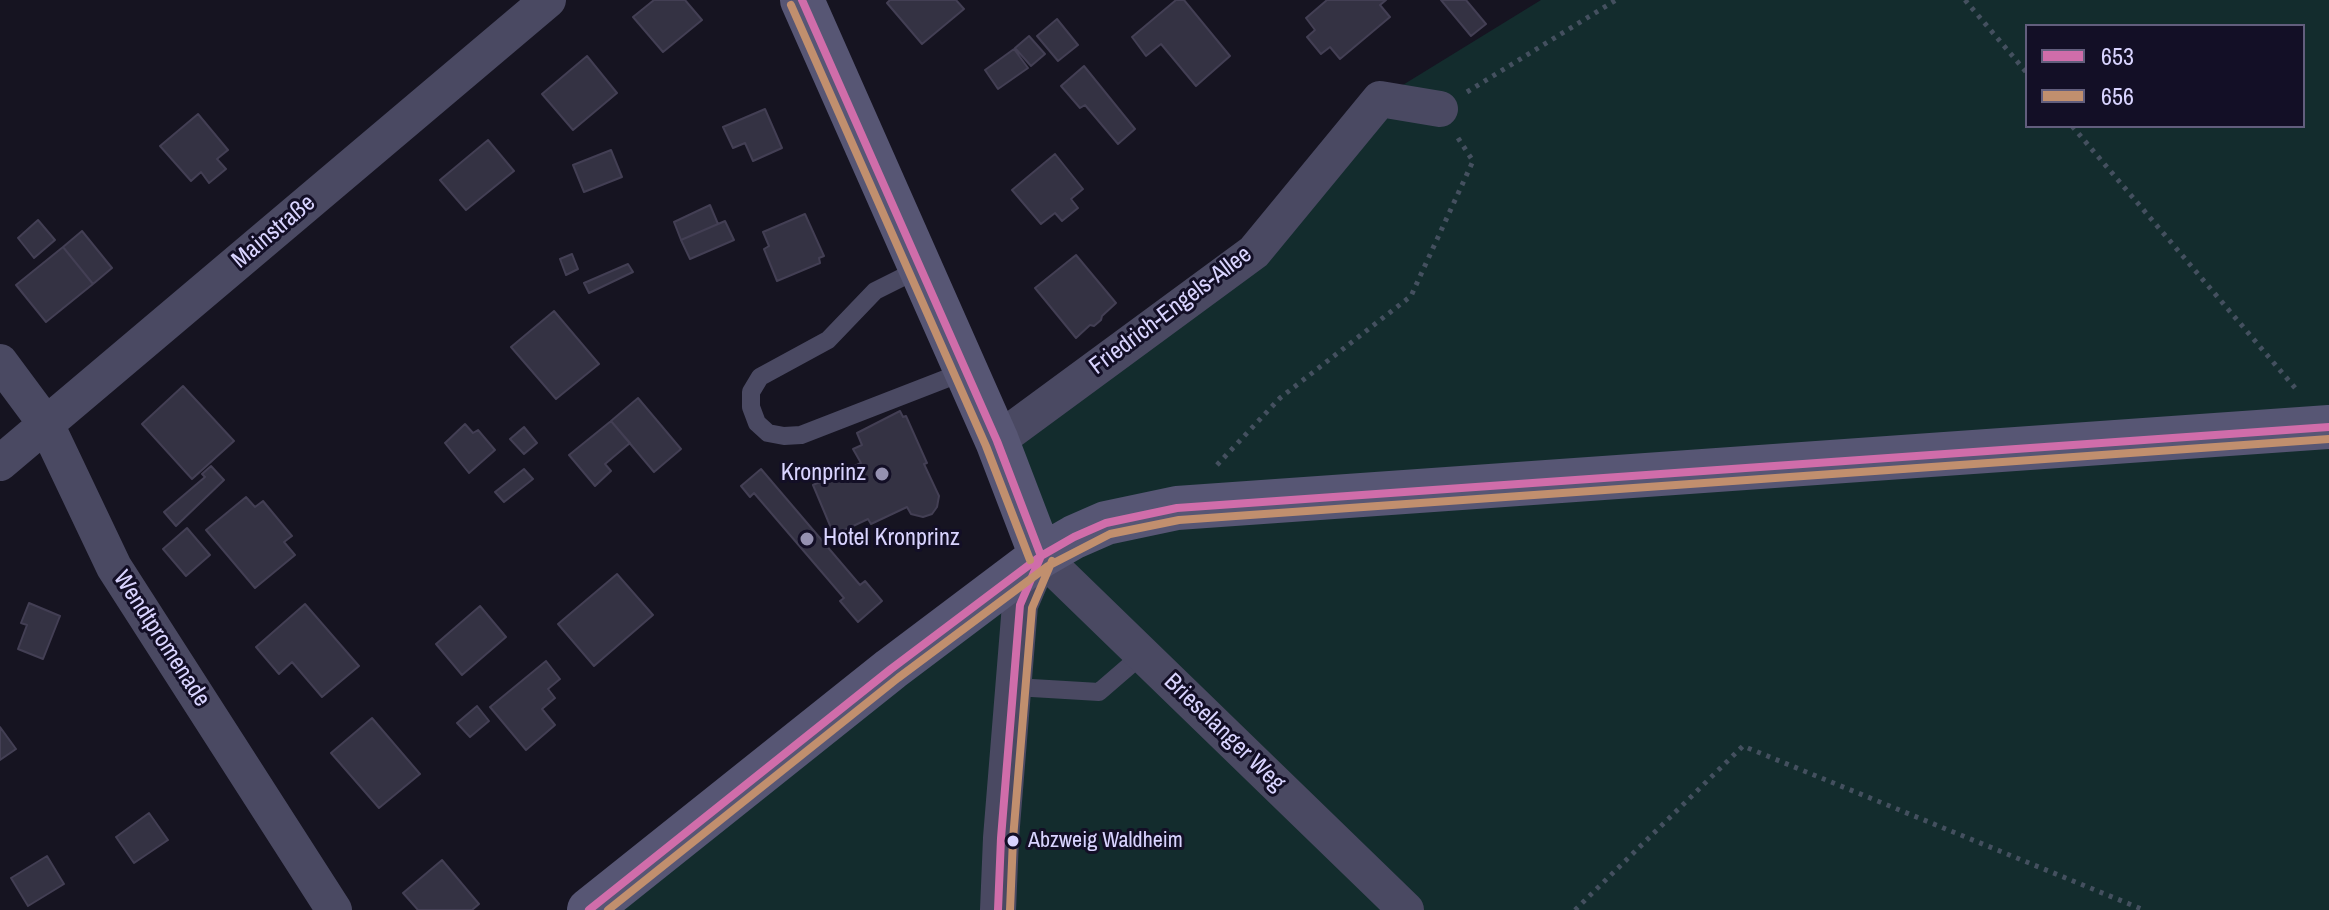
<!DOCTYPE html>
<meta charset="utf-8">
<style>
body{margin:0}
#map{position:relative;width:2329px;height:910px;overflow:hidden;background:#161421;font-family:"Archivo Narrow",sans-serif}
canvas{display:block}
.legend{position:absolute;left:2025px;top:24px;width:280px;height:104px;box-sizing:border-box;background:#130f26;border:2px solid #625e7d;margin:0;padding:10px 14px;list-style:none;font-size:24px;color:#d9d4ff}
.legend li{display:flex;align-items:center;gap:16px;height:40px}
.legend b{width:40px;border:2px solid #625e7d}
</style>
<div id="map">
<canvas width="2329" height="910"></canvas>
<ul class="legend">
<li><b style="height:10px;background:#d06daa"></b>653</li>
<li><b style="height:10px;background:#c18f6e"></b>656</li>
</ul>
</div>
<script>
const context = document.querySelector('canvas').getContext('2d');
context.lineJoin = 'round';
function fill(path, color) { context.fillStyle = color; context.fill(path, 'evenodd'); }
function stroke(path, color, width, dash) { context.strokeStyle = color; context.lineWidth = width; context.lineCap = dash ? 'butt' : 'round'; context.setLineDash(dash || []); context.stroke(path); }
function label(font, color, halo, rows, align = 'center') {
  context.font = font + ' "Archivo Narrow",sans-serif'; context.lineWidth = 6; context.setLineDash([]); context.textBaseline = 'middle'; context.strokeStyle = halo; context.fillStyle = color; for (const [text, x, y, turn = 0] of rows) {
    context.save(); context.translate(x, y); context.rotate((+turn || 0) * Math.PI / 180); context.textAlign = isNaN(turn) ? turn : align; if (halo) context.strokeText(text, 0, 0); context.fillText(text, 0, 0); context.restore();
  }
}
fill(new Path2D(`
 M1541,0H2329V910H607L1041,556L997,441L1254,252L1380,99ZM2027,26H2303V126H2027Z`), '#132c2d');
const building = new Path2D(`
 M654,0H685L702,20L663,52L633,17Z
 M890,0H956L964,9L922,44L887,3Z
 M1176,0H1184L1230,56L1196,86L1161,44L1146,56L1132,37Z
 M1327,0H1386L1380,5L1390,17L1340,59L1330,47L1321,54L1307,37L1315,30L1306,18Z
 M1441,0H1466L1486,24L1471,36Z
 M1057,19L1078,45L1058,61L1037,36Z
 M1029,36L1045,54L1031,66L1015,48Z
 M1014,49L1028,68L998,89L985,70Z
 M587,56L617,93L573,130L542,94Z
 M1084,66L1135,129L1118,144L1085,105L1080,108L1061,86Z
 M765,109L782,148L753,161L745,143L733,148L723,127Z
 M198,114L228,150L217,159L226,169L209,183L201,172L191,181L160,146Z
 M488,140L514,171L466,210L440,180Z
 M611,150L622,177L584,192L573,165Z
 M1055,154L1083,189L1071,199L1078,208L1062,221L1055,213L1041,224L1012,190Z
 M710,205L718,224L681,240L674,222Z
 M805,214L824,256L819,258L820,263L777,281L764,249L769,246L763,232Z
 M38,220L55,240L34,258L18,238Z
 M725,221L734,240L690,259L681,240Z
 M82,231L112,268L93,284L63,247Z
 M63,247L93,284L46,322L16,285Z
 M572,254L578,269L566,275L560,259Z
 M1076,255L1116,303L1102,316L1101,320L1094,326L1090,325L1076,338L1035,288Z
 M628,264L633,272L589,293L584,283Z
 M554,311L599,364L556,399L511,347Z
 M183,386L234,441L192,479L142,424Z
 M638,398L681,449L654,472L611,421Z
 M900,411L903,417L906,416L927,463L924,464L939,496L937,507L932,514L923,517L911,514L907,507L871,524L868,519L834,535L813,485L861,463L853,449L862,445L857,433Z
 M611,421L630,443L605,464L611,471L595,486L569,455Z
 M465,424L473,433L478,430L495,450L469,473L445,443Z
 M524,427L537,443L524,454L510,439Z
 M211,466L224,480L176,526L164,512L205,477L202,474Z
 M524,469L533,479L504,502L495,492Z
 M761,469L860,585L865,581L882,601L858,622L840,601L844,598L754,493L750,497L741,486Z
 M246,497L255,507L263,501L292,536L284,542L295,555L255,588L206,530Z
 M187,528L210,555L186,576L163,549Z
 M617,574L653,615L594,666L558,624Z
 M29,603L60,616L43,659L18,649L27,625L21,623Z
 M305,604L359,666L322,697L292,662L279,674L256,647Z
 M480,606L506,637L462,675L436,644Z
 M546,661L560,679L548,689L555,698L542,709L555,725L526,750L490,707Z
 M477,706L489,721L470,737L457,723Z
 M372,718L420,774L379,808L331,753Z
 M0,727L16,749L0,760Z
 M149,813L168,840L134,863L116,837Z
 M47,856L64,884L28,906L11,878Z
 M442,860L479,904L472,910H418L403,893Z`);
fill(building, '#343243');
stroke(building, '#433f54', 2);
stroke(new Path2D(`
 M1965,0L2027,73
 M1467,92L1616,0
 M2072,126L2296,389
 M1217,465L1280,398L1411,296L1473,161L1458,138
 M1575,910L1743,746L2144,910`), '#44505f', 5, [4, 6]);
stroke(new Path2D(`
 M921,268L875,291L828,340L760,377L751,392V407L757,423L768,433L784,436L801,435L966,371
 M1015,687L1099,692L1143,654`), '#4a4962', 18);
stroke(new Path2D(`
 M0,362L46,424L114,567L334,910
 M997,441L1254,252L1380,99L1440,109
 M0,463L548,0
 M998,910L1001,838L1020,605L1041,556L1406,910`), '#4a4962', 36);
stroke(new Path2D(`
 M802,0L997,441L1041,556
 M589,910L891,669L1041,556L1074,537L1106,523L1177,508L2329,427`), '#575674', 44);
stroke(new Path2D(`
 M802,0L997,441L1041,556
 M589,910L891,669L1041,556L1074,537L1106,523L1177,508L2329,427
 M998,910L1001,838L1020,605L1041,556`), '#d06daa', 8);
stroke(new Path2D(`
 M791,5L986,446L1030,560
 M608,910L898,678L1048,566L1110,534L1179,520L2329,439
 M1010,910L1013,839L1032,608L1052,561`), '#c18f6e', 8);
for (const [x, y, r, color] of [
 [882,474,8,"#9591b1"],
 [807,539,8,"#9591b1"],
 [1013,841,7,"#d9d4ff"]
]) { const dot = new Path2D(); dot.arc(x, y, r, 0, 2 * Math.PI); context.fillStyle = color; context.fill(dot); stroke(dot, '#130f26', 3); }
label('22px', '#d9d4ff', '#130f26', [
 ["Abzweig Waldheim",1028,841]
], 'left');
label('24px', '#d9d4ff', '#130f26', [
 ["Mainstraße",274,232,-40],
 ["Friedrich-Engels-Allee",1171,311,-37],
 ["Wendtpromenade",161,639,57],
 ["Brieselanger Weg",1224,733,44]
]);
label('24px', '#d9d4ff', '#130f26', [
 ["Kronprinz",866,474],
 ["Hotel Kronprinz",823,539,"left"]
], 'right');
</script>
